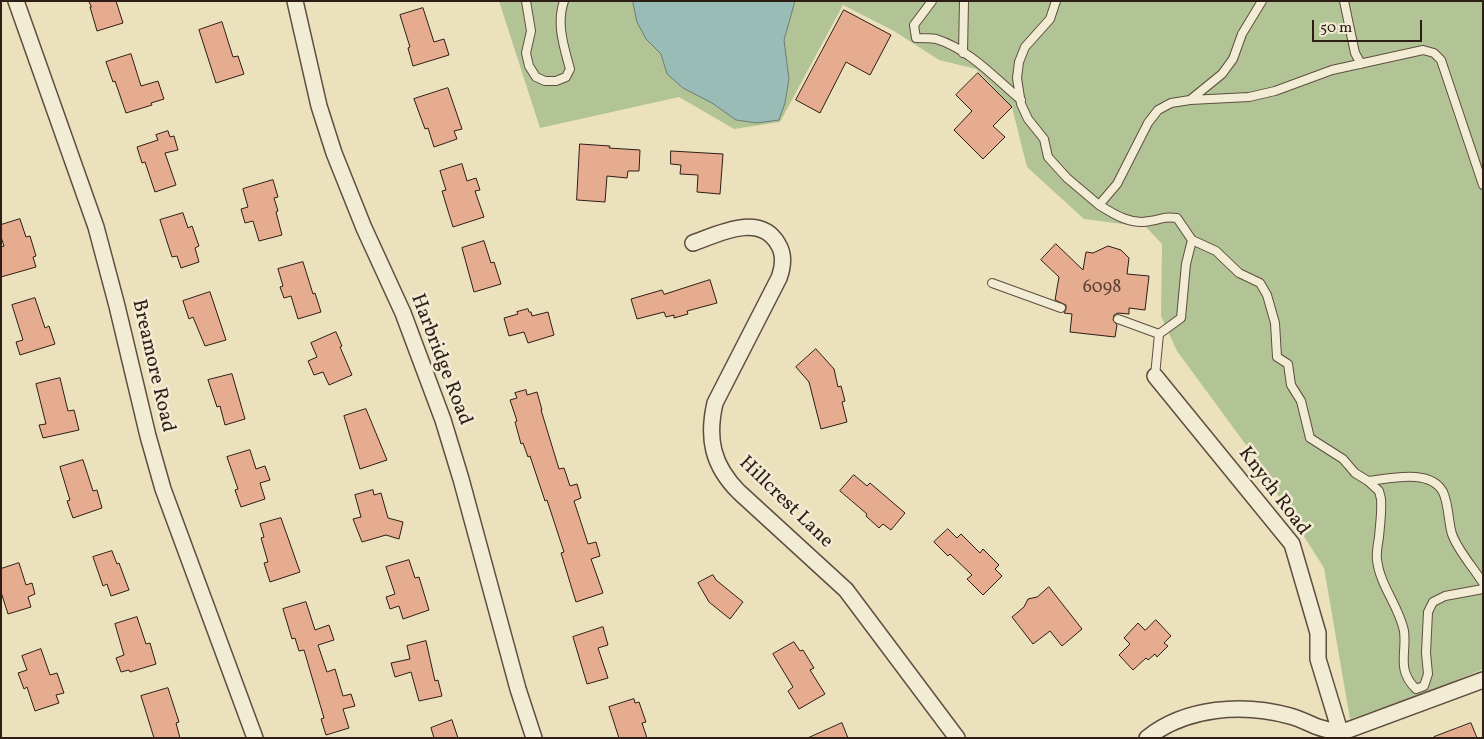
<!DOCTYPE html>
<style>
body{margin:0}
#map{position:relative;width:1484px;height:739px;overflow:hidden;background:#ece1bd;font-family:Vollkorn,serif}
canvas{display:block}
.frame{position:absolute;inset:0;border:2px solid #2d1d16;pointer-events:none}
.scale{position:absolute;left:1312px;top:20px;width:110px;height:22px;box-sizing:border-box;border:2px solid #2d1d16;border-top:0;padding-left:6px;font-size:15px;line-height:18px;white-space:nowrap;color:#2d1d16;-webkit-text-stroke:4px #f3ecd4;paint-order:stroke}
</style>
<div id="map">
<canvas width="1484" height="739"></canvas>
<div class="frame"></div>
<div class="scale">50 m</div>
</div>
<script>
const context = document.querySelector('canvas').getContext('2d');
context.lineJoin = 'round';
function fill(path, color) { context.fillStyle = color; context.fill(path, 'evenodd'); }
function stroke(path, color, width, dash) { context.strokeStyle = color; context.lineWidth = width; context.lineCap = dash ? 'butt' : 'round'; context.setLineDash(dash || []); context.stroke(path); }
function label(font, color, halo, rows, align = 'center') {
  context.font = font + ' Vollkorn,serif'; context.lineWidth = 5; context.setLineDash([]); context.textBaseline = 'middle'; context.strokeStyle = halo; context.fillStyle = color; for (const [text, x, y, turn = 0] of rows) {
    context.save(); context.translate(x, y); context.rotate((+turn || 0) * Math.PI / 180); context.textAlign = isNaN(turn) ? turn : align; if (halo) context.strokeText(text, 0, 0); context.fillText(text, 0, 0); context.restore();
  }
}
fill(new Path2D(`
 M499,1H1483V669L1438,688L1350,719L1324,568L1249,449L1177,351L1161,316L1162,244L1146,227L1084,219L1027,167L1012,107L976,69L939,60L894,31L843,5L780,122L734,129L679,97L540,128Z`), '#b2c495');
const water = new Path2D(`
 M633,1H795L784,40L789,79L785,103L779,120L757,123L736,120L712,103L683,88L667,74L661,54L646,39L637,22Z`);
fill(water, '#99bcb6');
stroke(water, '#6e7c76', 1);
const building = new Path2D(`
 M89,1H116L123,23L97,31L90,7H91Z
 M423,8L434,42L444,39L449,55L413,66L408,48L410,47L400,15Z
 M844,10L891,35L870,75L846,62L820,113L796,100Z
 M222,22L233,57L238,56L244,74L216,83L199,30Z
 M131,54L141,86L158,81L164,99L151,103L152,105L126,113L115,81L113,82L106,62Z
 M978,73L1012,107L993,126L1005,137L983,159L954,130L972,111L956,95Z
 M448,88L462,129L454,131L457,139L434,147L428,128L425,129L414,99Z
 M168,131L170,137L174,136L178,150L165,153L176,185L155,192L145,162L142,163L137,147L158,140L156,135Z
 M580,144L610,146L609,148L640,150L639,171H628L627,178L607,176L605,202L577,200Z
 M671,151L723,154L720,194L697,192L698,175L680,174L681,165L671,164Z
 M462,164L467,181L476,178L480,190L475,191L484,217L453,227L442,191L446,190L440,171Z
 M273,180L278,197L274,198L278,211L276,212L282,235L259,241L253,221L245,223L241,209L248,207L243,189Z
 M183,213L188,228L192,226L199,246L195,248L199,262L181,268L177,256L172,257L160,220Z
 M20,219L26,237L30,236L36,256L33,257L36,267L1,277V247L4,246L1,237V225Z
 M484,241L491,263L494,262L501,284L474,292L462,248Z
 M1056,244L1083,270L1086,252L1093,253L1108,246L1121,250L1129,258L1127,274L1149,276L1145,310L1129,308V314L1118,313L1114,315L1113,320L1117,325L1115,337L1070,332L1072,314L1064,313L1066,309V305L1055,300L1059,277L1041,260Z
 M303,262L313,294L315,293L321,312L298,319L291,296L284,298L280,287L283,286L278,269Z
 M710,280L717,303L687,311L688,314L674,318V315L666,317L664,312L637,319L631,299L662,290L664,294Z
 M210,292L226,340L205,346L193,317L189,319L183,301Z
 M35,298L45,328L49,326L55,344L20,355L16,342L23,340L12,305Z
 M528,309L529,312H531L532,316L548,312L554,335L528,343L524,332L509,336L504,318L518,314L517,312Z
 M336,332L342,346L340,347L352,375L329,385L323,372L314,375L308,361L317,357L311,343Z
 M816,349L834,369L838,387L841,386L845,401L842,402L847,422L821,429L809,382L796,367Z
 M232,374L245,419L225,425L220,406L217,407L208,380Z
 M60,378L68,411L74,410L79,430L43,438L39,425L46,424L36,384Z
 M526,390L527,395L537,392L542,410H541L559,469L564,468L570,486L577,484L581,498L574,501L588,544L596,542L600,556L591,559L603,593L576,602L561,553L564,552L547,500L545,501L530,456L528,457L523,443L521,444L515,422L517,421L510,400L517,398L515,393Z
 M366,409L387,460L360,469L344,416Z
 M250,450L256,469L265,466L270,480L260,483L265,499L241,507L235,490L238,489L227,457Z
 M83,460L93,491L97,490L102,508L73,518L67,501L70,500L60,467Z
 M854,475L867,486L870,483L905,513L891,530L883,524L879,528L866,516L867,514L840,491Z
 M373,490L374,495L381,493L388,518L403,522L399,539L386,535L362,542L353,519L361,517L355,495Z
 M281,518L300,572L270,582L264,563L268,562L261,538L264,537L260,524Z
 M948,529L957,538L961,534L980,553L983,549L999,565L995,569L1002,576L983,595L967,579L972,575L950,554L948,556L934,542Z
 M112,551L117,564L119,563L129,590L111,596L107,584L103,586L93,557Z
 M409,560L415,578L419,577L429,610L403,619L399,606L390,609L386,597L395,594L386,567Z
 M19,563L26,585L32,583L35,594L28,597L31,607L8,614L1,592V569Z
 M713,575L716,580L743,602L730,619L709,602L698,583Z
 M1049,587L1082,629L1062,646L1050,631L1033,644L1012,617L1024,607L1028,599L1037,597Z
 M306,602L315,630L329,625L334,640L318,645L327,672L335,669L343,696L351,694L355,706L343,709L349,728L326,735L321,719L324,718L304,650L299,651L295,638L292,639L283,609Z
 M137,617L146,644L150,643L156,664L130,672L129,670L121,672L116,658L124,655L115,624Z
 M1156,620L1171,636L1164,643L1168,646L1157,657L1155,654L1148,660L1146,658L1133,670L1119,655L1130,644L1124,638L1138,623L1145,630Z
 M603,627L608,645L598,648L608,678L587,684L573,637Z
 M426,641L435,681L438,680L442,696L419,701L411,672L395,677L391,663L410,659L407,646Z
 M794,642L800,651L803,650L814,668L810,670L825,694L799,709L788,691L793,687L773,654Z
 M41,649L50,675L57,673L64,693L56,695L59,703L35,711L27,687L24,689L18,673L27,670L22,656Z
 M168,688L179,722L176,723L180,738H154L141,696Z
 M634,699L635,703L639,702L646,722L642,723L647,738H619L609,707Z
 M452,720L458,738H434L431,728Z
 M842,723L848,738H808Z
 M1471,723L1477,738H1434V737Z`);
fill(building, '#e6ac90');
stroke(building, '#2d1d16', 1);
const lane = new Path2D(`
 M526,1L531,31L526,53L529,66L536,77L545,81H556L566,77L570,69C564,47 556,24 564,1
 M932,1L914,25L916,38C923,38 930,38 936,39C969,49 995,78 1021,100
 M1056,1L1050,19L1025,47L1019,62L1017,78L1021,104L1028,119L1044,139L1048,157L1067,178L1099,205
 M1344,1L1355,53L1361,64
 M963,53L964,1
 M1190,100L1222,74L1233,59L1242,34L1262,1
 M1192,240L1216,251L1239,273L1260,283L1267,295L1275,323L1277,357L1288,364L1291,385L1301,401L1310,438L1343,459L1355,473L1368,481
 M992,283L1061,308
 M1118,319L1159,334
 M1155,376L1159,334L1181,318L1186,264L1192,240L1177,218C1162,216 1164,219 1150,221C1131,225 1115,215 1099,205L1117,184L1148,123L1158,110L1171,103L1190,100L1249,97L1275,91L1332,70L1423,50L1434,53L1441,60L1483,185
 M1483,583C1473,567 1458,551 1452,534C1448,521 1449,505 1443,492C1430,468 1389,479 1368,481L1379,491L1381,499C1382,512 1380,524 1379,537C1378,544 1376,553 1377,560C1380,586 1399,606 1404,631C1407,654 1396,669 1416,689L1424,686L1428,674L1426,653L1428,612L1433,602L1445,596L1483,589`);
const street = new Path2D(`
 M16,1L96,227L117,306L148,436L163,489L255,738
 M295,1L319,106L334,153L364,228L403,313L443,420L461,479L518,689L534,738
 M693,243C718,234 760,212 778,244C785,255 783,267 779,278L715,403C707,438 712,465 739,492L846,590L957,738
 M1155,376L1292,544L1318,633V659L1342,738
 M1340,733L1483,680
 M1147,738C1186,707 1243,703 1290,716C1298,718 1306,722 1315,726C1323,729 1332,731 1340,733`);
stroke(lane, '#5d4e40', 10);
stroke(street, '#5d4e40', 18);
stroke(lane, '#f3ecd4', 8);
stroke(street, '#f3ecd4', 15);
label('18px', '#5b4134', null, [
 ["6098",1102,289]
]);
label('20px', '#2d1d16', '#f3ecd4', [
 ["Harbridge Road",440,360,69],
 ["Breamore Road",152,366,77],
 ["Knych Road",1273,492,53],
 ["Hillcrest Lane",785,503,44]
]);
</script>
